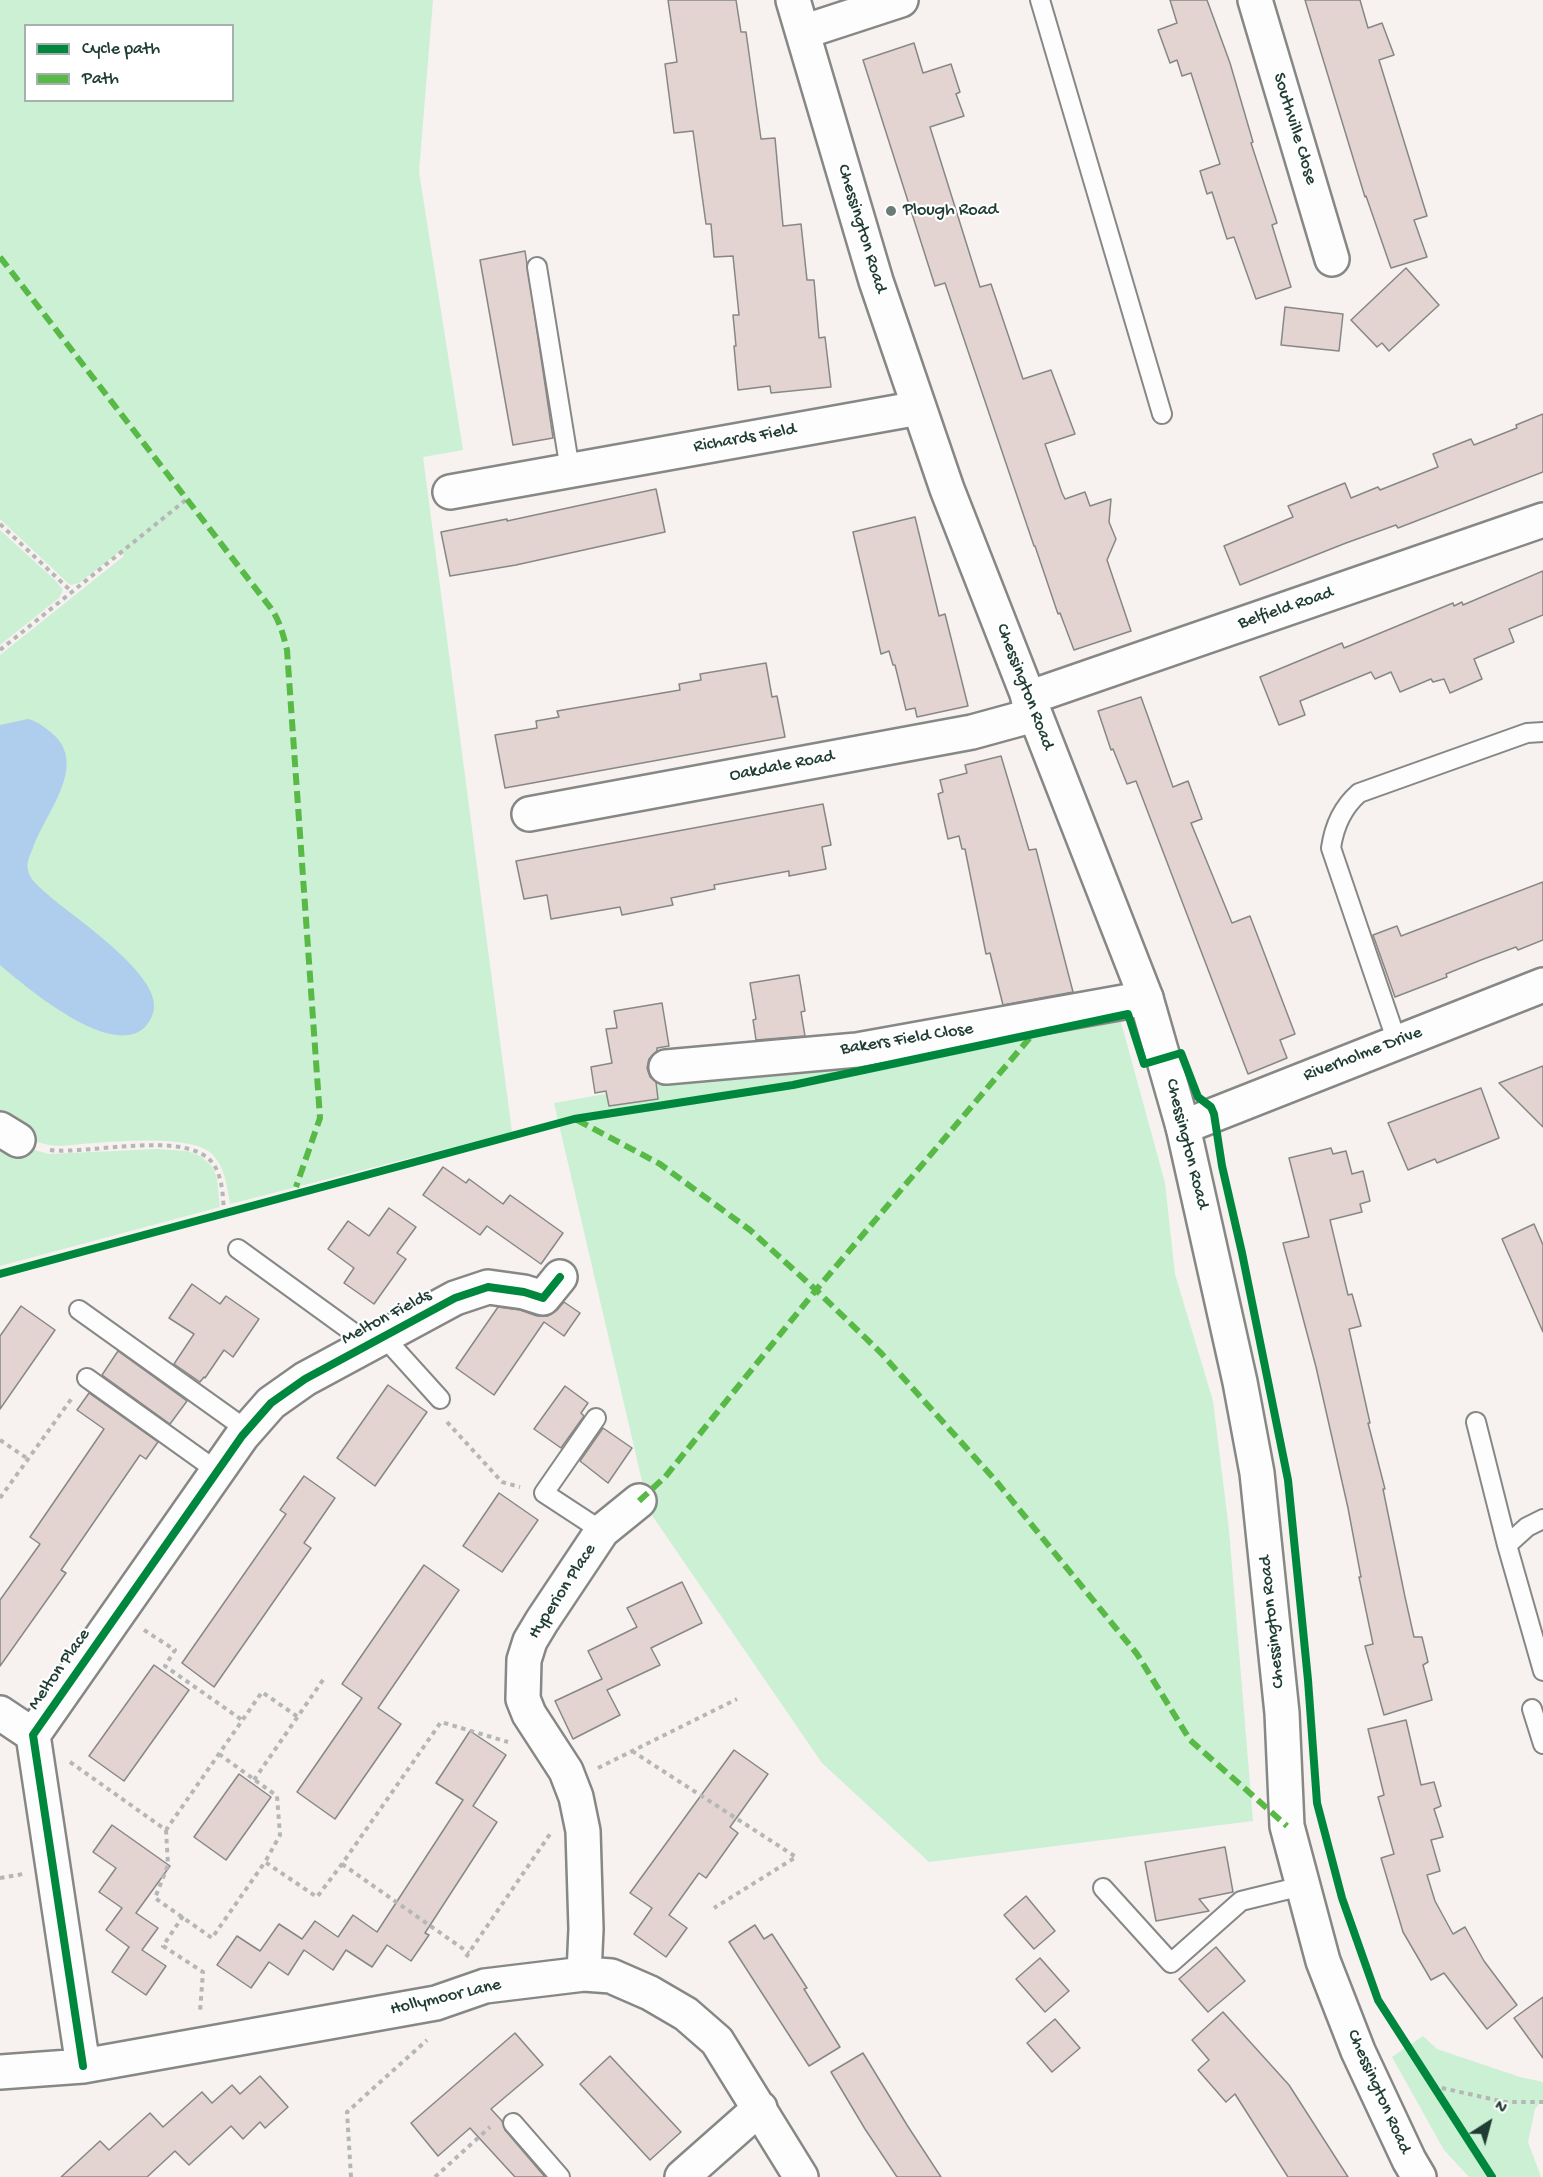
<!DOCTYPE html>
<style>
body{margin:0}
#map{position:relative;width:1543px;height:2177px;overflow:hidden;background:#f7f1f0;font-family:"Gochi Hand",sans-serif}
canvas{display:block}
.legend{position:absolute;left:24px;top:24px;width:210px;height:78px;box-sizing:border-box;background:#fff;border:2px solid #a5b1ae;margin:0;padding:8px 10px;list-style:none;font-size:18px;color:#1f3d34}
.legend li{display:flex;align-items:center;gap:12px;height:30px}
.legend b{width:30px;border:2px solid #a5b1ae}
.north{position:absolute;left:1459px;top:2093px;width:60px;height:60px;-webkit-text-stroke:4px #fff;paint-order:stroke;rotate:36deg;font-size:16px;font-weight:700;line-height:24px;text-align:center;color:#1f3d34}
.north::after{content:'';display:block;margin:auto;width:21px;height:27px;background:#1f3d34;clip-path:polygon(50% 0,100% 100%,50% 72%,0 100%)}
</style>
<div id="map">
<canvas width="1543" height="2177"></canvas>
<ul class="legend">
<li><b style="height:8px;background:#00873e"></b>Cycle path</li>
<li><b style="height:8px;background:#58b947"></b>Path</li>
</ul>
<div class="north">N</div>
</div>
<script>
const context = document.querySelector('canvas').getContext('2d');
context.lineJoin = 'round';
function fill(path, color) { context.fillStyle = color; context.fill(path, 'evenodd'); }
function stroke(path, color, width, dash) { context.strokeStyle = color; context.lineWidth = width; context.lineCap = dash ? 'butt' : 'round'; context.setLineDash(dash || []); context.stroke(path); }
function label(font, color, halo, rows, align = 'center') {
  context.font = font + ' "Gochi Hand",sans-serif'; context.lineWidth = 4.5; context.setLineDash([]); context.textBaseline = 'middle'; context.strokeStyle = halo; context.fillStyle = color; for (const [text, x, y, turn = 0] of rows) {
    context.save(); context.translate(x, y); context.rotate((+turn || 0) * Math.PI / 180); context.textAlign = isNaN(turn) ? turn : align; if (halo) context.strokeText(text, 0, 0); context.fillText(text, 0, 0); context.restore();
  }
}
fill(new Path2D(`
 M0,0H433L419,172L463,450L423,457L512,1132L230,1204C227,1187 225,1166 211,1153C187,1132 94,1143 61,1146C33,1145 22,1134 0,1118V655L124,556L119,552L79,583L70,585L0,519ZM26,26H232V100H26Z
 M0,530L56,581L63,590L59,598L0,645Z
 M1116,1004L1165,1183L1175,1274L1213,1401L1229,1530L1253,1821L929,1862L822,1763L649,1511L554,1103Z
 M0,1140C17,1142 32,1150 49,1154L157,1149L187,1151L200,1156L212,1166L217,1178L220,1207L0,1266Z
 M1423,2036L1437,2049L1520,2077L1543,2082V2099L1535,2109L1528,2142L1541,2177H1469L1444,2150L1392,2057Z`), '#cbf0d4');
fill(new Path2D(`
 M28,719C39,722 46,728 55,736C87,768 44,815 33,848C30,855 26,862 28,870C30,882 46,892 54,900C79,920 157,974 154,1007C154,1014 150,1021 145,1027C112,1060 26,987 0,965V725Z`), '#afcdec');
const building = new Path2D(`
 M668,0H736L741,32H746L761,139L775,138L783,226L801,224L807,280H814L819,338L825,337L831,387L771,393L770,386L738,390L734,346H736L733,315H739L733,256L714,257L711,224H706L693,131L674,133L665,64L677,62Z
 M1170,0H1207L1230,63L1253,142L1251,143L1277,223L1272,225L1291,287L1256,299L1234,237L1227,239L1212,192L1207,194L1200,171L1220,164L1191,73L1182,76L1177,60L1170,63L1158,30L1177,23Z
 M1305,0H1360L1368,28L1382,23L1394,55L1379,60L1427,216L1414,220L1427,257L1391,268L1366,196L1365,197Z
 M914,43L923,73L951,64L960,92L956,94L964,116L930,127L980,287L991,284L1023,379L1051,370L1075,434L1045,444L1062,493L1065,499L1085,492L1090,506L1111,499L1109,522L1116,539L1107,560L1131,631L1074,650L1060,613L1058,614L1035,546H1034L945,283L935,286L863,60Z
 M525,251L553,438L513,445L480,260Z
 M1406,268L1439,305L1389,351L1382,343L1377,347L1351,320Z
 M1285,307L1343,314L1339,351L1281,345Z
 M1543,414V472L1398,528L1396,525L1346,543L1240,585L1224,546L1293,517L1288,506L1345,483L1351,498L1378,487L1380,490L1438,467L1433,454L1471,439L1474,445L1517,428L1516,425Z
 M656,489L665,532L516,565L450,576L441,532L507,519V521Z
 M915,517L939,616L945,614L968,706L917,717L915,708L906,710L895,665H893L889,651L881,654L853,532Z
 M1543,571V615L1509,629L1514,642L1474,659L1482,679L1450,693L1444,679L1433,682L1431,679L1400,692L1391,672L1375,679L1371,672L1300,701L1305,715L1279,725L1260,677L1342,643L1344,648L1453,603L1454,606L1462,602L1463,605Z
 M766,663L772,697L777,696L785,737L505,788L495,735L537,728L536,721L559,717L557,711L680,690L679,684L701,680L700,674Z
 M1141,697L1173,787L1188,781L1202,819L1191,823L1232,923L1250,916L1295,1034L1280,1040L1287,1058L1248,1074L1136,781L1127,784L1113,749L1111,750L1098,711Z
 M1001,756L1029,850L1036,849L1073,992L1003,1005L990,953L986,954L965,849H962L959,836L948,839L938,794L943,792L940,780L967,773L965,765Z
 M823,804L831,845L822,847L826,869L789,876V871L714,885L715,889L671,898L673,905L622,915L620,907L551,919L547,895L524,899L516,861Z
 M1543,882V940L1518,950L1516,947L1481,960L1446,974L1447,977L1395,997L1373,935L1397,926L1401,936Z
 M799,975L805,1011L801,1012L805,1036L756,1040L753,1020L756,1019L750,983Z
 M662,1003L669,1046L657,1048V1051L649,1059L647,1068L650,1077L656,1082L658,1099L609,1106L606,1091L595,1093L591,1067L612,1063L606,1029L617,1028L614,1011Z
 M1543,1066V1127L1499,1083Z
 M1481,1088L1499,1138L1437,1163L1435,1159L1408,1170L1388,1123Z
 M1331,1148L1333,1154L1346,1151L1352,1174L1363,1171L1370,1201L1360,1204L1362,1212L1330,1220L1348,1295L1352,1294L1361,1326L1349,1329L1370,1423H1368L1385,1489H1383L1405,1597L1414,1637H1422L1428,1662L1423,1665L1432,1700L1384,1715L1365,1646L1373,1644L1359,1577H1361L1348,1508L1316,1367L1283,1243L1309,1237L1289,1158Z
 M443,1167L466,1183L469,1179L503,1204L510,1195L563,1233L541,1264L487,1226L480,1235L423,1195Z
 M389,1208L416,1227L397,1253L406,1259L374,1304L344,1283L354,1268L328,1249L348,1221L369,1236Z
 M1534,1224L1543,1245V1332L1502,1239Z
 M192,1284L220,1304L226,1296L259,1319L233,1357L224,1350L205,1378L204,1377L200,1382L174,1364L194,1334L169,1318Z
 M564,1302L580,1313L564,1336L544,1322L494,1395L456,1368L498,1307L520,1310L537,1316H548L557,1310Z
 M21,1306L55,1330L0,1409V1336Z
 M118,1351L187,1401L170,1424L102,1375Z
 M388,1385L427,1412L375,1486L337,1458Z
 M565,1386L588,1403L581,1413L584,1416L561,1448L534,1429Z
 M89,1393L158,1442L146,1459L140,1455L61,1570L66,1573L0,1666V1600L40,1544L30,1537L104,1429L77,1410Z
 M603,1428L632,1448L608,1483L580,1461Z
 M304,1476L335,1498L304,1543L311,1548L214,1687L182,1663L286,1514L280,1510Z
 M499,1493L538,1520L502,1572L463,1546Z
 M424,1565L459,1590L378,1708L401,1724L335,1819L297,1792L362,1698L342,1684Z
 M682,1582L702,1623L651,1648L660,1665L607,1690L620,1715L573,1739L555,1701L602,1679L588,1651L637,1627L627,1608Z
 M154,1665L189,1690L124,1781L89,1756Z
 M1406,1720L1421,1785L1434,1782L1441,1806L1434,1809L1443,1837L1431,1840L1440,1871L1427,1875L1435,1901L1453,1934L1465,1927L1484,1961L1517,2005L1487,2029L1444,1973L1431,1980L1403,1932L1381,1858L1394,1854L1378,1797L1384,1795L1368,1729Z
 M470,1731L506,1755L473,1806L497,1822L425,1933L429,1935L411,1961L387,1945L372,1967L346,1950L333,1970L304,1950L288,1975L269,1962L251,1988L217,1965L237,1936L260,1951L279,1924L302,1939L315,1921L338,1937L353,1915L377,1932L463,1800L436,1783Z
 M734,1750L768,1774L730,1827L738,1833L706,1878L699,1873L669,1915L687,1928L666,1957L634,1934L652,1908L630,1893Z
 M239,1774L271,1797L226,1860L194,1837Z
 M112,1825L170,1866L136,1913L158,1928L142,1950L166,1966L146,1995L112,1972L129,1947L106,1930L122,1908L99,1892L116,1868L93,1852Z
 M1225,1847L1233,1892L1199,1899L1209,1911L1156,1921L1145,1862Z
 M1026,1896L1055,1931L1034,1949L1004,1915Z
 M755,1925L764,1939L772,1934L807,1988L804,1989L840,2047L809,2066L729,1942Z
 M1216,1947L1245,1981L1208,2012L1179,1979Z
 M1040,1958L1069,1991L1045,2012L1016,1979Z
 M1543,1997V2058L1514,2018Z
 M1223,2012L1289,2085L1348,2177H1288L1235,2094L1226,2102L1198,2070L1209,2060L1192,2040Z
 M1055,2019L1080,2048L1052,2072L1027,2043Z
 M515,2033L543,2065L491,2109L502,2121L505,2130L545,2177H515L470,2128L438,2156L411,2123Z
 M863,2053L907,2125L941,2177H897L865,2129L831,2072Z
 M610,2056L681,2132L650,2160L580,2084Z
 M260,2076L288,2107L265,2128L260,2122L243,2139L231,2126L189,2165L175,2151L147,2177H61L100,2141L109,2150L150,2113L163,2127L202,2092L212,2103L232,2085L240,2094Z`);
fill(building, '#e3d4d2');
stroke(building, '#868886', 1.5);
const lane = new Path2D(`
 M1040,0L1162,414
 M537,267L570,470
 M1397,1042L1331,848C1334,827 1343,807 1359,793L1527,733L1543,732
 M238,1249L369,1344
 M79,1310L247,1430
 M383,1336L440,1399
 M87,1378L217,1471
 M596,1418L544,1493L602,1531
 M1476,1422L1507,1545L1543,1671
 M1507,1545L1527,1527L1543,1519
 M1532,1709L1543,1744
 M1103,1888L1171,1963L1241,1901L1302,1886
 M513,2123L560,2177`);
const street = new Path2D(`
 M1255,0L1332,259
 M803,32L901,0
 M450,492L919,408
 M1028,698L1543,520
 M529,814L972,732L1034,715
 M666,1067L857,1050L1146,998
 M1183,1127L1543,985
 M0,1129L18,1140
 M0,1713L33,1735
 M584,1974L586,1929L583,1831L576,1797L566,1771L529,1714L523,1699L524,1660L530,1641L542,1621L602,1531L639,1501
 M83,2066L33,1735L242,1436L271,1403L305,1379L455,1298L488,1287L524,1292L543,1298L560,1277
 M0,2072L83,2066L436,2003L485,1986L584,1974L611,1976L650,1993L686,2014L717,2041L801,2177
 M682,2177L760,2108`);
const secondary = new Path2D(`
 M793,0L876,281L947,489L1146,998L1183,1127L1240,1382L1257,1473L1282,1713L1287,1826L1323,1961L1358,2051L1409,2160L1419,2177`);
stroke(lane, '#868886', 22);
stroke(street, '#868886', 38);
stroke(secondary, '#868886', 38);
stroke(new Path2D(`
 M0,524L72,592
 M0,650L187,499
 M50,1150C90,1155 190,1128 214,1165C223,1179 223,1198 224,1214
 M447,1422L502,1482L520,1487
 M0,1440L28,1459
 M0,1498L72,1398
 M144,1630L175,1650L165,1666L242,1720
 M632,1751L796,1857L714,1908
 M219,1754L277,1796L280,1835L265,1862
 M70,1762L166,1830L262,1692L298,1717
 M598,1768L737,1699
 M254,1780L325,1677
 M166,1830L168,1865L155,1898L212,1938L265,1862L317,1897L342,1864L441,1722L508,1742
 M342,1864L469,1953
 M0,1878L23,1874
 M183,1916L163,1946L203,1972L200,2012
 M466,1957L550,1834
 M1433,2086L1505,2102H1543
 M351,2177L347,2112L427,2040
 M435,2177L490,2127`), '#b5b7b6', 4, [4.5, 4.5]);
stroke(lane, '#fefdfd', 18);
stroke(street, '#fefdfd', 33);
stroke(secondary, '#fefdfd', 33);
stroke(new Path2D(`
 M0,257L270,607C280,621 283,634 287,650L320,1118L296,1187
 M577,1120L660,1164L750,1230L816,1290L881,1353L996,1481L1137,1654L1190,1740L1287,1826
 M639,1501L665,1477L816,1290L1033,1034`), '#58b947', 6, [12, 6]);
stroke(new Path2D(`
 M0,1274L574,1119L793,1085L1128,1014L1144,1064L1181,1053L1198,1097L1211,1107L1214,1114L1222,1166L1242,1253L1288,1480L1308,1680L1317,1803L1342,1898L1378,2000L1492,2177
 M83,2066L33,1735L242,1436L271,1403L305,1379L455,1298L488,1287L524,1292L543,1298L560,1277`), '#00873e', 8);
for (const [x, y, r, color] of [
 [891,211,6,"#6b7c76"]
]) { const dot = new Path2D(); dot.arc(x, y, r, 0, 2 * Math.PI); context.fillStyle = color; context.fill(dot); stroke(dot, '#fff', 2); }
label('18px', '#1f3d34', '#fff', [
 ["Southville Close",1294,129,73],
 ["Chessington Road",861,229,73],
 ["Richards Field",745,439,-10],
 ["Belfield Road",1286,609,-19],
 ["Chessington Road",1024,687,69],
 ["Oakdale Road",782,767,-11],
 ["Bakers Field Close",907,1040,-9],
 ["Riverholme Drive",1363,1055,-21],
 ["Chessington Road",1186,1144,76],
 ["Melton Fields",387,1318,-28],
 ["Hyperion Place",563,1592,-57],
 ["Chessington Road",1273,1622,-96],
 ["Melton Place",60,1670,-55],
 ["Hollymoor Lane",446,1998,-13],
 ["Chessington Road",1378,2092,66]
]);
label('18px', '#1f3d34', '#fff', [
 ["Plough Road",903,211]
], 'left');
</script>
